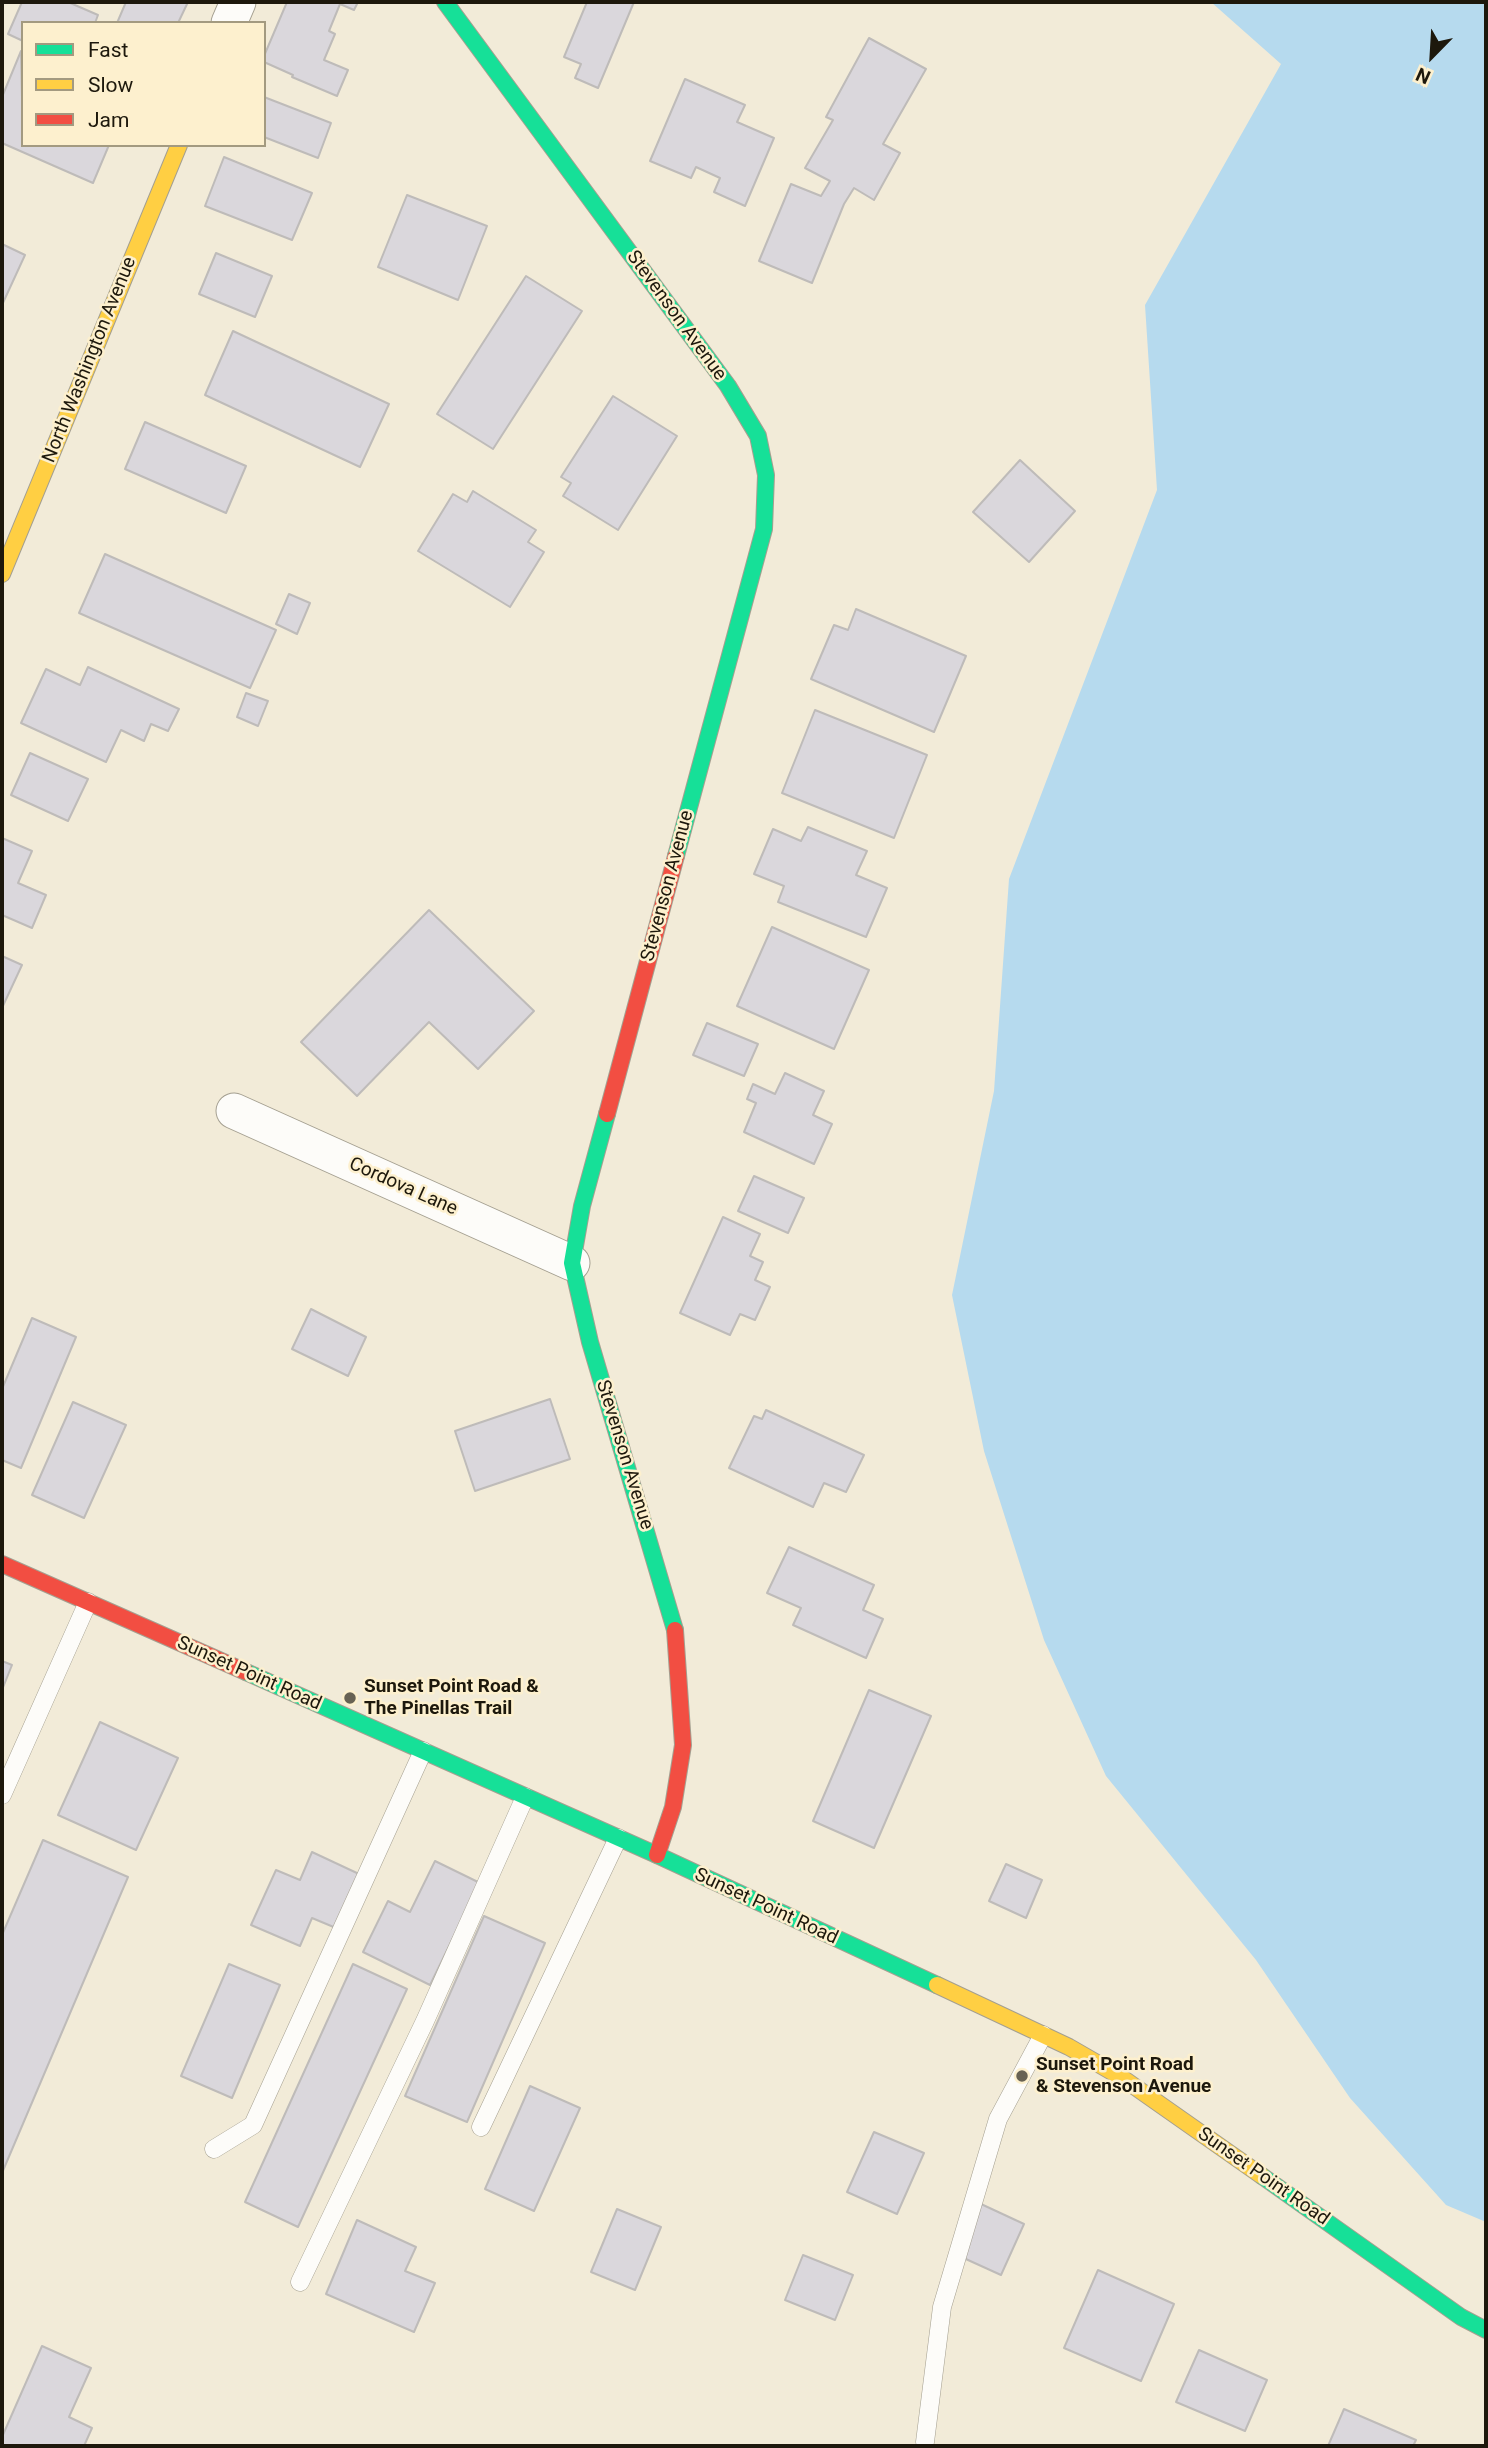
<!DOCTYPE html>
<style>
body{margin:0}
#map{position:relative;width:1488px;height:2448px;overflow:hidden;background:#f2ebd8;font-family:Roboto,sans-serif}
canvas{display:block}
.frame{position:absolute;inset:0;border:4px solid #1d180c;pointer-events:none}
.legend{position:absolute;left:21px;top:21px;width:245px;height:126px;box-sizing:border-box;background:#fdf0ce;border:2px solid #a39a80;margin:0;padding:9px 12px;list-style:none;font-size:21px;color:#1d180c}
.legend li{display:flex;align-items:center;gap:14px;height:35px}
.legend b{width:35px;border:2px solid #a39a80}
.north{position:absolute;left:1397px;top:21px;width:70px;height:70px;-webkit-text-stroke:5px #fdf0ce;paint-order:stroke;rotate:204deg;font-size:19px;font-weight:700;line-height:28px;text-align:center;color:#1d180c}
.north::after{content:'';display:block;margin:auto;width:24px;height:32px;background:#1d180c;clip-path:polygon(50% 0,100% 100%,50% 72%,0 100%)}
</style>
<div id="map">
<canvas width="1488" height="2448"></canvas>
<div class="frame"></div>
<ul class="legend">
<li><b style="height:9px;background:#16e098"></b>Fast</li>
<li><b style="height:9px;background:#ffcf43"></b>Slow</li>
<li><b style="height:9px;background:#f24e42"></b>Jam</li>
</ul>
<div class="north">N</div>
</div>
<script>
const context = document.querySelector('canvas').getContext('2d');
context.lineJoin = 'round';
function fill(path, color) { context.fillStyle = color; context.fill(path, 'evenodd'); }
function stroke(path, color, width, dash) { context.strokeStyle = color; context.lineWidth = width; context.lineCap = dash ? 'butt' : 'round'; context.setLineDash(dash || []); context.stroke(path); }
function label(font, color, halo, rows, align = 'center') {
  context.font = font + ' Roboto,sans-serif'; context.lineWidth = 5; context.setLineDash([]); context.textBaseline = 'middle'; context.strokeStyle = halo; context.fillStyle = color; for (const [text, x, y, turn = 0] of rows) {
    context.save(); context.translate(x, y); context.rotate((+turn || 0) * Math.PI / 180); context.textAlign = isNaN(turn) ? turn : align; if (halo) context.strokeText(text, 0, 0); context.fillText(text, 0, 0); context.restore();
  }
}
fill(new Path2D(`
 M1211,2H1486V2222L1446,2205L1350,2098L1256,1960L1106,1776L1044,1640L984,1451L952,1295L994,1091L1009,879L1157,490L1145,305L1281,64Z`), '#b6daee');
const building = new Path2D(`
 M22,2H68L98,15L95,23H23V41L8,34Z
 M126,2H188L178,23H117Z
 M287,2H358L354,10L340,4L329,31L335,34L324,60L348,70L337,96L292,77L293,75L264,62V56Z
 M587,2H634L598,88L575,78L581,64L564,57Z
 M869,38L926,69L883,144L900,153L874,200L854,188L844,204L812,283L759,261L791,184L821,196L830,181L805,168L833,120L826,117Z
 M21,51L23,145H109L93,183L2,143V97Z
 M685,79L745,105L737,122L774,138L745,206L714,192L720,178L696,167L691,178L650,161Z
 M264,97L331,123L318,158L264,137Z
 M224,157L312,193L292,240L205,206Z
 M407,195L487,226L458,300L378,267Z
 M2,244L25,255L2,305Z
 M216,253L272,276L255,317L199,294Z
 M526,276L582,311L493,449L437,414Z
 M233,331L389,404L360,467L205,395Z
 M613,396L677,436L618,530L563,496L571,483L561,477Z
 M145,422L246,466L226,513L125,469Z
 M1020,460L1075,511L1029,562L973,512Z
 M473,491L536,530L528,542L544,552L510,607L418,551L453,494L467,502Z
 M105,554L276,630L250,688L79,613Z
 M289,594L310,603L297,634L276,624Z
 M856,609L966,656L934,732L811,679L834,625L848,630Z
 M88,667L179,709L168,731L151,724L144,741L121,730L106,762L21,723L46,669L80,685Z
 M246,693L268,701L258,726L237,717Z
 M815,710L927,755L894,838L782,793Z
 M30,753L88,779L68,821L11,795Z
 M808,827L867,851L856,875L887,888L866,937L778,902L784,886L754,874L773,829L801,841Z
 M2,838L32,851L18,883L46,895L32,928L2,915Z
 M429,910L534,1011L478,1069L429,1022L357,1096L301,1042Z
 M772,927L869,970L834,1049L737,1006Z
 M2,956L22,965L2,1008Z
 M707,1023L758,1044L744,1076L693,1055Z
 M785,1073L824,1091L813,1115L832,1124L814,1164L744,1132L756,1103L747,1099L753,1084L775,1094Z
 M754,1176L804,1198L788,1233L738,1211Z
 M723,1217L760,1234L750,1256L763,1262L755,1280L770,1287L755,1320L740,1314L730,1335L680,1313Z
 M311,1309L366,1337L348,1376L292,1349Z
 M32,1318L76,1337L21,1468L2,1460V1389Z
 M550,1399L570,1459L475,1491L455,1431Z
 M73,1402L126,1425L84,1518L32,1495Z
 M766,1410L864,1455L846,1492L824,1483L813,1507L729,1468L754,1416L762,1419Z
 M789,1547L874,1585L863,1610L883,1619L866,1658L793,1625L801,1608L767,1593Z
 M2,1661L12,1665L2,1690Z
 M869,1690L931,1716L874,1848L813,1821Z
 M100,1722L178,1758L136,1850L58,1815Z
 M43,1840L128,1877L2,2173V1935Z
 M312,1852L359,1874L336,1928L312,1918L300,1946L251,1925L276,1870L300,1880Z
 M435,1861L480,1883L430,1985L363,1952L388,1901L410,1912Z
 M1006,1864L1042,1880L1026,1918L989,1901Z
 M484,1916L545,1943L467,2122L405,2096Z
 M229,1964L280,1985L232,2098L181,2076Z
 M353,1964L407,1989L298,2227L245,2202Z
 M530,2086L580,2108L534,2211L485,2189Z
 M874,2132L924,2153L897,2214L847,2192Z
 M981,2204L1024,2224L1001,2275L957,2255Z
 M617,2209L661,2227L635,2290L591,2272Z
 M357,2220L416,2247L405,2271L435,2283L414,2332L326,2294Z
 M803,2255L853,2275L835,2320L785,2300Z
 M1098,2270L1174,2304L1141,2381L1064,2348Z
 M42,2346L91,2368L69,2417L92,2428L84,2446H2V2437Z
 M1199,2350L1267,2380L1245,2431L1176,2402Z
 M1344,2409L1416,2440L1413,2446H1328Z`);
fill(building, '#dad7dc');
stroke(building, '#bebbb9', 2);
const lane = new Path2D(`
 M2,1795L88,1602
 M481,2127L618,1838
 M214,2149L253,2125L423,1751
 M300,2282L425,2021L525,1797
 M925,2442L942,2307L998,2119L1043,2035`);
const street = new Path2D(`
 M229,23L238,2
 M234,1111L572,1263`);
const fast = new Path2D(`
 M445,2L728,386L758,436L766,475L764,529L676,856
 M607,1114L582,1206L572,1263L590,1342L675,1630
 M246,1672L657,1855L937,1985
 M1262,2176L1461,2317L1486,2330`);
const slow = new Path2D(`
 M2,574L179,145
 M937,1985L1069,2047L1121,2077L1262,2176`);
const jam = new Path2D(`
 M607,1114L676,856
 M2,1564L246,1672
 M657,1855L673,1807L683,1745L675,1630`);
stroke(lane, '#a49f90', 19);
stroke(street, '#a49f90', 37);
stroke(fast, '#a49f90', 18);
stroke(slow, '#a49f90', 18);
stroke(jam, '#a49f90', 18);
stroke(lane, '#fdfcf9', 18);
stroke(street, '#fdfcf9', 35);
stroke(fast, '#16e098', 16);
stroke(slow, '#ffcf43', 16);
stroke(jam, '#f24e42', 16);
for (const [x, y, r, color] of [
 [350,1698,7,"#686253"],
 [1022,2076,7,"#686253"]
]) { const dot = new Path2D(); dot.arc(x, y, r, 0, 2 * Math.PI); context.fillStyle = color; context.fill(dot); stroke(dot, '#fdf0ce', 2.5); }
label('19px', '#1d180c', '#fdf0ce', [
 ["Stevenson Avenue",676,316,54],
 ["North Washington Avenue",90,360,-68],
 ["Stevenson Avenue",668,886,-75],
 ["Cordova Lane",403,1187,24],
 ["Stevenson Avenue",624,1455,73],
 ["Sunset Point Road",249,1674,24],
 ["Sunset Point Road",766,1907,25],
 ["Sunset Point Road",1263,2177,35]
]);
label('bold 19px', '#1d180c', '#fdf0ce', [
 ["Sunset Point Road &",364,1687],
 ["The Pinellas Trail",364,1709],
 ["Sunset Point Road",1036,2065],
 ["& Stevenson Avenue",1036,2087]
], 'left');
</script>
